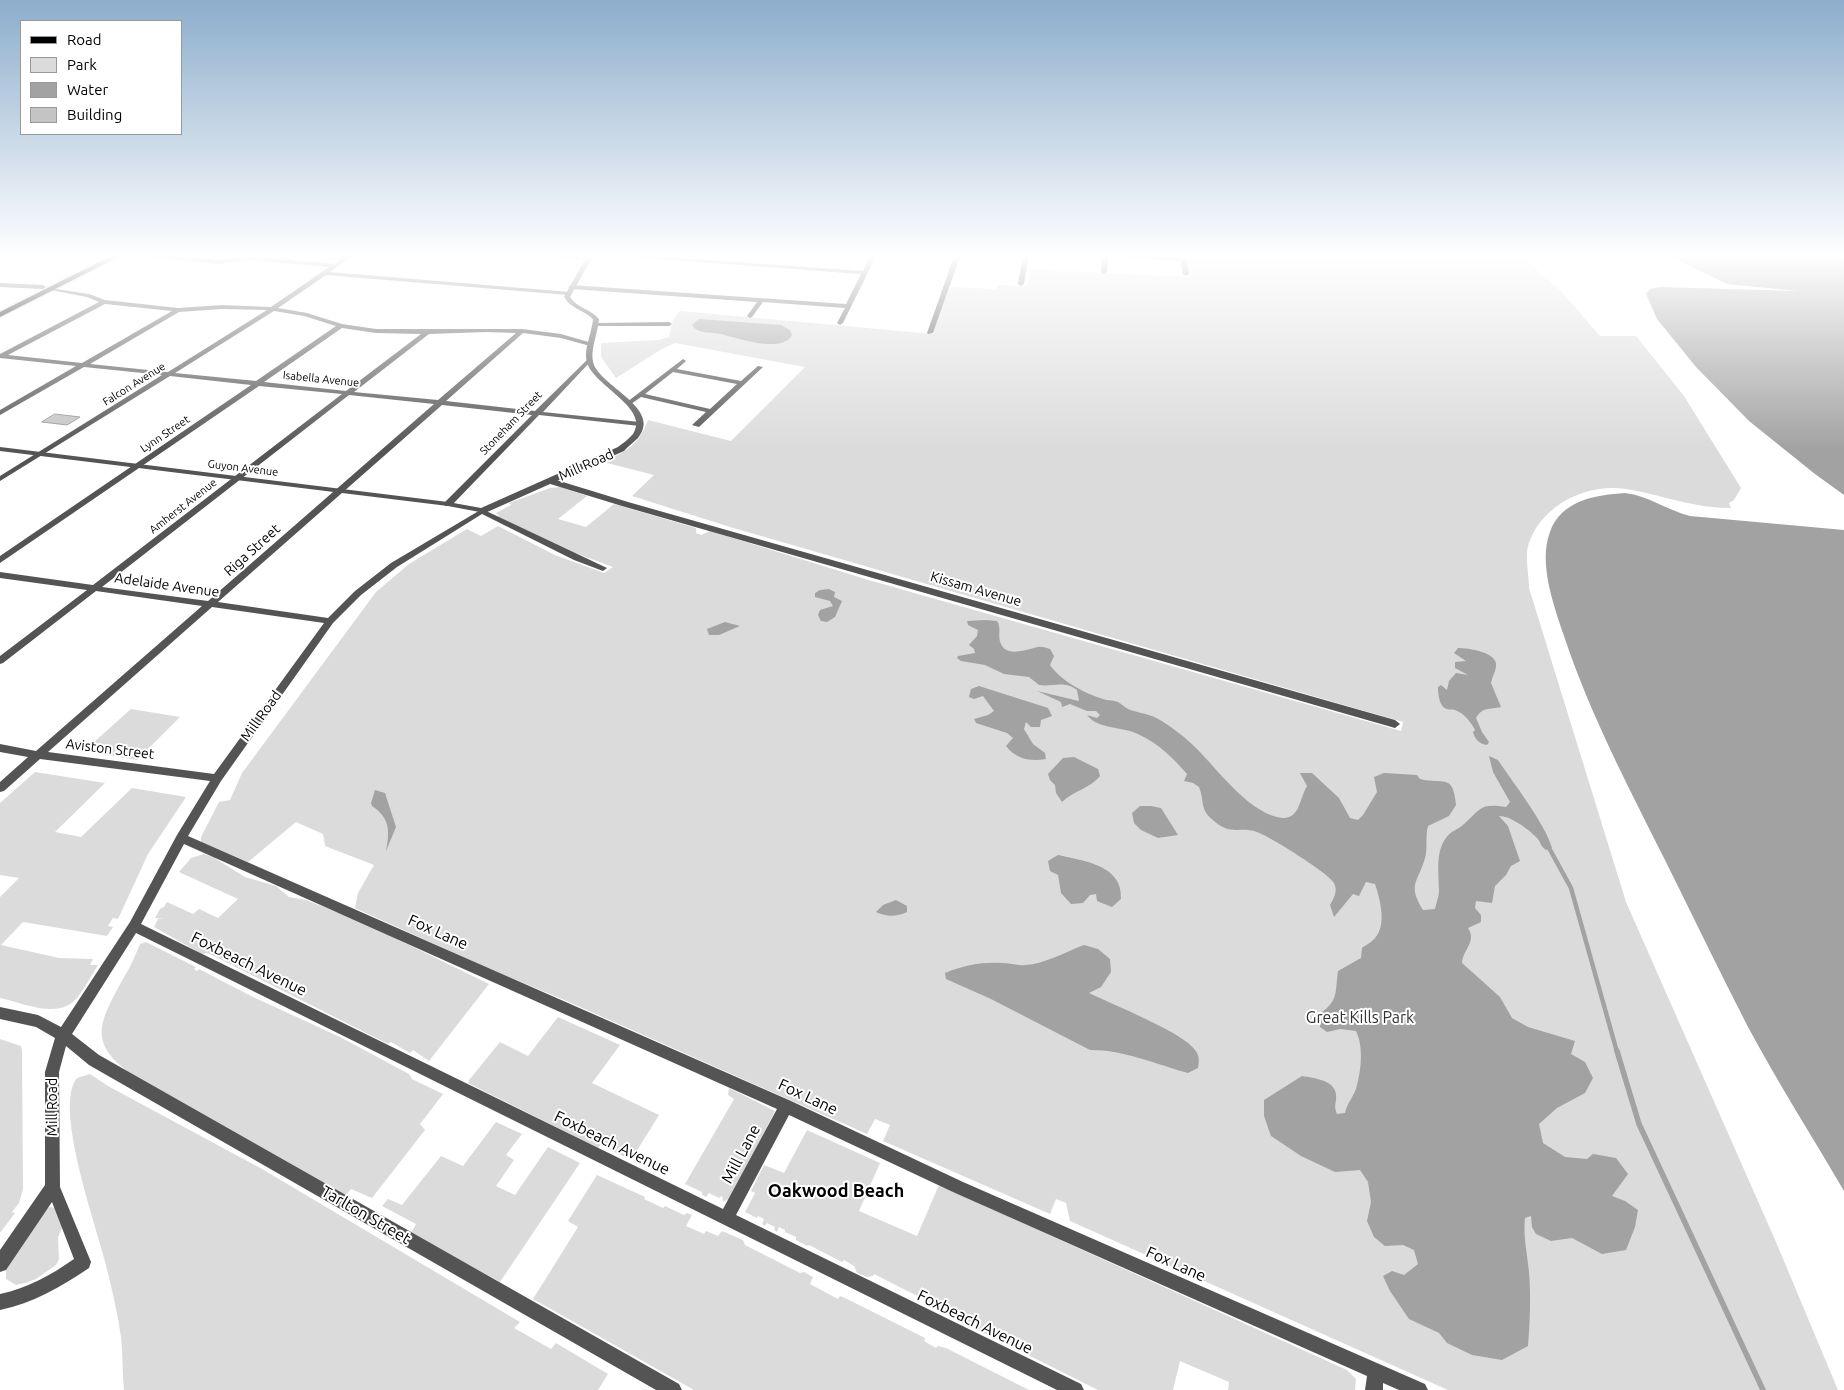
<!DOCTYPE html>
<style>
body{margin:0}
#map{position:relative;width:1844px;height:1390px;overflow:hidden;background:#fff;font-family:Ubuntu,sans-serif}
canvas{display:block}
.legend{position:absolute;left:20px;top:20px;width:162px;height:115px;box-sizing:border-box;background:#fff;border:1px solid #999;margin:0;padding:6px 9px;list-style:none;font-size:15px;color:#000}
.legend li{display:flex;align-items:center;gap:10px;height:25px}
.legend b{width:25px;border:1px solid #999}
</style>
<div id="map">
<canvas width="1844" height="1390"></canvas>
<ul class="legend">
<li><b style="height:6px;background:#000"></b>Road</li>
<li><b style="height:14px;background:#dbdbdb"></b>Park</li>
<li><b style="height:14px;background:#a2a2a2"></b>Water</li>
<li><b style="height:14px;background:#c4c4c4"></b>Building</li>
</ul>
</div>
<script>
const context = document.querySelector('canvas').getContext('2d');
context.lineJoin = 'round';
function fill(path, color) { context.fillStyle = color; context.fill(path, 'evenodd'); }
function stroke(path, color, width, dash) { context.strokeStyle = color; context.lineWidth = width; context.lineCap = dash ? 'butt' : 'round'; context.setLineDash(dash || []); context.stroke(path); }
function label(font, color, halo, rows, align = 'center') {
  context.font = font + ' Ubuntu,sans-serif'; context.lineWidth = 4; context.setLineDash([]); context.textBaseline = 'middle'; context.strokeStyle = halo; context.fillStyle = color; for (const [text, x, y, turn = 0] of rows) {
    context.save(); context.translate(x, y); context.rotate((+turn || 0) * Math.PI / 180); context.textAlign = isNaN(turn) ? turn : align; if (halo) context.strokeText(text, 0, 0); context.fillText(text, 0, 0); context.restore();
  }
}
fill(new Path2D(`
 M1188,254H1519L1561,291L1600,336H1636L1684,396L1741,488L1734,500L1729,503L1731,508C1692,508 1663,495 1626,489C1585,483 1540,506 1528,546C1525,558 1529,576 1529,588L1626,902L1776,1242L1838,1390H1448L1070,1221L1066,1203L1056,1199L1050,1214L883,1141L890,1125L875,1119L867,1134L562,999L492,970L355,908L358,893L374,865L325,846L323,834L296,822L248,862L201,842V837L219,802L230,800L242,773L376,592L409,564L467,529L481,536L498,526L555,555L604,573L613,567L559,547L498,517L499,516L496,513L511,505L509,503L550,488L561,487L587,496L558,519L586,527L614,504L696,528V533L701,535L710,531L872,581L1401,731L1403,722L730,527L632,496L654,475L603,462C628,450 638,446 648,420L731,441L805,367L675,343L662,349L616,378L601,357V343L659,340L669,337L673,320L680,311L933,334L949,289L954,287L996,289L998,285L1027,286L1031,269L1189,277Z
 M131,709L180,717L137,760L84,751Z
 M35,772L105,783L55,832L81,837L132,788L186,797L148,854L118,919L113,918L108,926L113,927L107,936L23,922L1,945L59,958L93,959L90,965H98C91,976 85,988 77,998C59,1020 23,1003 0,998V897L19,878L0,875V803Z
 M204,854L213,857L245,877L276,886L289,897L306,900L362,922L489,984L429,1061L413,1050L410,1053L391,1042L388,1044L216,957L207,953L202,954L154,927L158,919H164L155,918L160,909L164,907L167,902L193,914L199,909L218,918L238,899L179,872L191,858Z
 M146,942L196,967L194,969L197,971L199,969L251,996L340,1037L409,1074L412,1079L443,1094L420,1124L425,1130L372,1198L351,1189L345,1196L136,1077C86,1044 99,1023 123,979C130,968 135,956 140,944Z
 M558,1017L620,1045L592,1083L659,1115L631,1160L600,1145L598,1148L468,1083L469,1080L500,1042L528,1056Z
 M0,1039L21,1046L22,1051L23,1189L19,1203L12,1212L15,1213L0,1233Z
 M90,1074L108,1086L262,1169L520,1322L514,1328L551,1349L556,1343L608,1374L598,1390H124C122,1372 123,1354 121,1337C118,1316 113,1294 108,1273C100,1235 52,1108 77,1078Z
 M729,1088L775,1111L732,1197L723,1202L722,1196L719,1198L709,1193L706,1197L702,1195V1192L685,1184L734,1099L728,1095Z
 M496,1122L522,1134L506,1155L514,1160L496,1186L515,1195L548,1147L580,1163L500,1282L411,1233L416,1224L382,1206L388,1199L402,1205L441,1156L463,1166Z
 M807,1130L880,1163L859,1211L917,1236L939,1185L1347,1370L1356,1379L1355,1390H1228L1229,1382L1180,1361L1173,1390H1098L936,1309L937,1306L874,1274L873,1276L867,1277L857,1273L854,1266L844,1260L842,1262L809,1245L807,1246L796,1240V1237L785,1232V1230L779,1227L777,1232L774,1230L775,1227L767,1223L765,1226L762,1224L764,1219L758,1216L757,1218L745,1212L755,1193L751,1191L764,1165L784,1173Z
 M597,1175L645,1197L644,1199L663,1208L665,1206L684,1215L687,1213L692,1215L686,1226L704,1234L706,1231L718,1236L722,1231L743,1240L745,1245L800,1273L804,1272L813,1277L810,1284L838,1299L840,1296L845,1298L925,1338L924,1341L936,1348L938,1346L946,1348L1029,1390H694L533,1299L578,1227L568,1221Z
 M50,1207L58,1208L63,1226L58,1237L59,1259L56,1265L36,1279L25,1283L16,1285L6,1279V1267L46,1209Z`), '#dbdbdb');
fill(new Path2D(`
 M1665,254H1844V495L1815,474L1749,421L1696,367L1657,319L1646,294L1650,289L1660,287L1798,291L1727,284Z
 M699,319L781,325L790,330L792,335C782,354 737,338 721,334C711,332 697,334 692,325Z
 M1625,493C1649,496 1667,510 1690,516L1844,530V1191C1812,1136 1778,1083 1748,1027C1719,971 1692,914 1664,858C1627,784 1590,714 1564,636C1554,606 1538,563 1550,532C1561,500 1596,495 1625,493Z
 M829,589L835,592L834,597L842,601L835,617L827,622L821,621L818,615L820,610L833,606L830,601L815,597V593L820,590Z
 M986,620L997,621C1002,628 997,636 1001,644C1007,658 1028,649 1038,647C1042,646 1046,648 1050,649L1054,656L1050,665C1061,681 1084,693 1103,699C1108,701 1114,700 1118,702C1122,704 1124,707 1128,709C1138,713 1151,714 1160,720C1173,728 1186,738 1196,748C1218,770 1246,809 1277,817C1300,823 1299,799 1307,786L1300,773H1312L1339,798L1350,818L1358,820L1363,815L1377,792L1374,777L1384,773L1417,775L1420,779C1443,785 1453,772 1456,805L1449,816L1428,826C1425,837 1428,848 1425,858C1418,883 1407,884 1423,910L1435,909C1436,903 1439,897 1439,891C1439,873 1435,853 1446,838C1450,831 1458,830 1464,824C1481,808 1481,803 1506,807L1510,802L1493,772L1489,756L1498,760C1513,783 1545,823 1552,848L1546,850C1540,846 1541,842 1537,838C1530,830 1509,815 1499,816L1508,826L1520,861L1511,866L1506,875L1495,886L1492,903L1476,901L1475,908L1481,915V922L1468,928C1477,942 1463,949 1462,963L1500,997L1512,1018L1528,1027L1575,1041L1571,1054L1585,1062L1593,1078L1585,1093L1557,1108L1539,1124L1543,1143L1565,1157L1587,1159L1593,1154L1616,1158L1628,1174L1612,1196L1625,1201L1638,1210L1635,1227L1626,1250L1602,1254L1572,1238L1551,1241L1536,1234L1532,1227L1531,1216L1525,1218C1523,1236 1527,1253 1529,1272C1531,1297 1530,1321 1528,1346L1502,1360L1472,1355L1447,1343L1439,1333L1409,1319L1390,1291L1383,1276L1392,1271L1404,1275L1418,1264L1414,1250L1403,1245L1385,1246L1374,1237L1367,1221L1371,1202L1368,1182L1360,1170L1335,1172L1301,1156L1271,1136L1264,1116V1100L1302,1076C1314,1078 1334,1080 1336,1094C1337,1103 1333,1105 1337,1114L1345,1113C1347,1104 1353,1097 1356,1089C1361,1071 1364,1048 1356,1031L1340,1029L1327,1032L1320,1027L1321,1013C1339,1000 1335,991 1338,971L1361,958L1362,948C1366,945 1372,942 1375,938C1387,925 1380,899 1375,884L1366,882L1359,896L1353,894L1334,917L1330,905C1334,898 1338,891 1334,883C1330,874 1269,836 1257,832C1240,826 1231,836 1214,821C1199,809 1205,802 1199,787L1193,783L1184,781L1187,774C1174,759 1159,744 1140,735C1124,726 1098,730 1087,715L1097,718L1100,715L1096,711H1087L1070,704L1062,707L1061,702L1037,691L1079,701L1077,690C1064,680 1053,687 1039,685L1029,677L1004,674L985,665L961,661L957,658L958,656L975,653L974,649L969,645L977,636L978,630L968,625L967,621Z
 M725,622L740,626L719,635H709L707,629Z
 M1458,648C1468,648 1499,652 1496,667C1495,673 1492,677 1491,683L1501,707C1490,710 1483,706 1476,718L1482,732L1489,742L1487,745C1480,744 1475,740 1473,732L1475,730C1471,722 1464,713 1455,710C1453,709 1449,710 1447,709C1439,707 1438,693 1438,687L1441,685L1447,690L1449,681L1456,673L1468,675L1455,668V662L1466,661L1454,653Z
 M979,686L1048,708L1052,716L1041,720L1040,727H1031L1026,722L1024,729L1033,744L1045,753L1046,759C1030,762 1016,759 1006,746L1013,738L1007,733L976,723L974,719L988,715L994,711L983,696L974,699L969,697L971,689Z
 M1074,757L1098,769L1100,776C1091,788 1073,791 1062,802L1056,793L1055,785L1050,780L1048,774L1063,758Z
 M375,790L385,793L396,827L386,851C390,831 390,818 372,806L371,803Z
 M1140,806H1151L1161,808L1178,835L1158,838L1141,830L1134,823L1132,813Z
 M1058,855C1084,861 1123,865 1121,899L1112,907L1097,901L1096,894L1090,895L1083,903L1071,904L1061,893L1058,875L1050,871L1048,861Z
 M896,900L907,906V912C896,917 887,917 876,912L883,905Z
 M1084,945L1098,949L1110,959L1111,972L1101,987L1089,993C1111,1004 1183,1032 1195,1050C1200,1056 1199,1062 1198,1068L1188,1073C1155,1064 1125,1050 1090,1050L991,999L946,979L945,973C964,965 982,962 1002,963C1010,963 1018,966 1025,965C1045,964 1065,952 1084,945Z`), '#a2a2a2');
stroke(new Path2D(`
 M1548,846L1571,888L1617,1052`), '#a2a2a2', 4.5);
stroke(new Path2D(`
 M1617,1051L1639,1124L1763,1390`), '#a2a2a2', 5.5);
const building = new Path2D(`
 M55,414L80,417L67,425L42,422Z`);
fill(building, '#c4c4c4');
stroke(building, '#989898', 1);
const primary = new Path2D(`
 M115,254H124L0,317V312Z`);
stroke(primary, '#dbdbdb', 3);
fill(new Path2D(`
 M122,254H149L218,260L251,256L334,264L348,254H355L330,272L570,292V294L568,295L326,275L278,308L307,313L342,324L376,329H522L561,334L592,343L593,344L590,346L561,338L523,333L446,401L535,411L590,357L592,358V360L543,412L640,422L644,424L640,426L539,415L451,506H445V502L532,415L442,405L218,602L328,618L355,591L391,563L482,509L607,568L603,571L574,560L482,514L397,567L361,595L333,623L221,781L188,836L791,1101L963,1182L1425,1384L1428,1390H1399L1383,1383V1390H1365L1367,1376L953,1192L789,1115L736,1215L1081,1384L1084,1390H1057L136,933L72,1034L99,1055L679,1384L682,1390H656L89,1065L66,1046L59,1072L60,1187L91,1262L89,1268C61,1287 33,1303 0,1310V1294C28,1288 51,1275 74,1259L52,1202L6,1270L0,1272V1250L45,1185V1072L55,1038L36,1027L0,1019V1007L38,1015L61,1027L130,922L177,835L210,781L40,759L4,791L0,792V782L28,757L0,752V744L36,751L202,606L96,591L3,663L0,664V656L87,590L0,578V572L93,585L342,394L259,386L0,563V556L251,385L170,376L0,481V476L162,375L84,367L0,415V410L76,366L0,358V354L99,302L87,297L50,290V288L89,294L105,300L178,308L222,305L271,307L329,267L251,260L218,264ZM105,304L172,311L82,363L8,355ZM222,309L267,310L168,372L90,364L179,312ZM274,311L304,316L336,326L256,381L175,373ZM342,328L376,333L421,334L346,391L264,382ZM486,332L516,333L438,400L354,392L429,334ZM349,395L434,404L208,601L102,587ZM212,607L324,623L214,774L48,752ZM184,844L777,1109L723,1209L141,924Z
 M531,254H556L589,257L592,259L589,261Z
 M590,254H622L863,271L871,254H877L843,323L840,325L837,323L845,308L763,302L752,317L750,318L747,316L757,302L571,289L568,287L571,285L846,304L861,274Z
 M955,254H961L933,333L928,334L927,333Z
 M1023,254H1029L1024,284L1021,286L1018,284Z
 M1098,254L1181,257L1180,254H1186L1189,274L1186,276L1183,274L1181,261L1108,256L1107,272L1104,274L1101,272L1102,256Z
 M0,283L43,285L46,287L43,289L0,287Z
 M596,323L669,322L672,324L669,326H594V324Z
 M683,359L686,361L677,369L741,381L758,366L763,367L699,427L692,425L706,412L641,397L631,404H627V402ZM673,372L737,384L710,409L645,394Z
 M547,479H553L628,502L1395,720L1400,724L1395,728L622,506L547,483Z`), '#545454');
fill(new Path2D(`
 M588,254H594L570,297C577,308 591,309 599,319C598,334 589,351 594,365C604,388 662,409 638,438C634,442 628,446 624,451L485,513L448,506L0,451V447L448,502L481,508L618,447C623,443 629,439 633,434C650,409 597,387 588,365C582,351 592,334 593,319C584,310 571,309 564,297Z`), '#545454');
fill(primary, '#000');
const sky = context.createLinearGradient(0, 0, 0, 449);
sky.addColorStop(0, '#8cadcc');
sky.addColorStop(0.57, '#fff');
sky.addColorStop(1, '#ffffff00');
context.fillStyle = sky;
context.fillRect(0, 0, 1844, 449);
label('11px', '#000', '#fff', [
 ["Isabella Avenue",321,379,6],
 ["Falcon Avenue",134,384,-32],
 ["Stoneham Street",511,423,-46],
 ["Lynn Street",165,434,-34],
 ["Guyon Avenue",243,468,7],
 ["Amherst Avenue",183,506,-38]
]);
label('14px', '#000', '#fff', [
 ["Mill Road",586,465,-24],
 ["Riga Street",252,550,-42],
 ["Adelaide Avenue",167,585,8],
 ["Kissam Avenue",976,589,16],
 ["Mill Road",261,716,-54],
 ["Aviston Street",110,749,7],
 ["Mill Road",52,1107,-90]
]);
label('16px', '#000', '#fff', [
 ["Fox Lane",438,932,24],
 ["Foxbeach Avenue",249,964,26],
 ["Fox Lane",808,1097,25],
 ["Foxbeach Avenue",612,1143,26],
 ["Mill Lane",741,1154,-62],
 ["Tarlton Street",366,1215,30],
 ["Fox Lane",1176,1264,24],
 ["Foxbeach Avenue",975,1322,26]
]);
label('16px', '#323232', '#fff', [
 ["Great Kills Park",1360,1018]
]);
label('bold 18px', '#000', '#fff', [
 ["Oakwood Beach",836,1191]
]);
</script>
